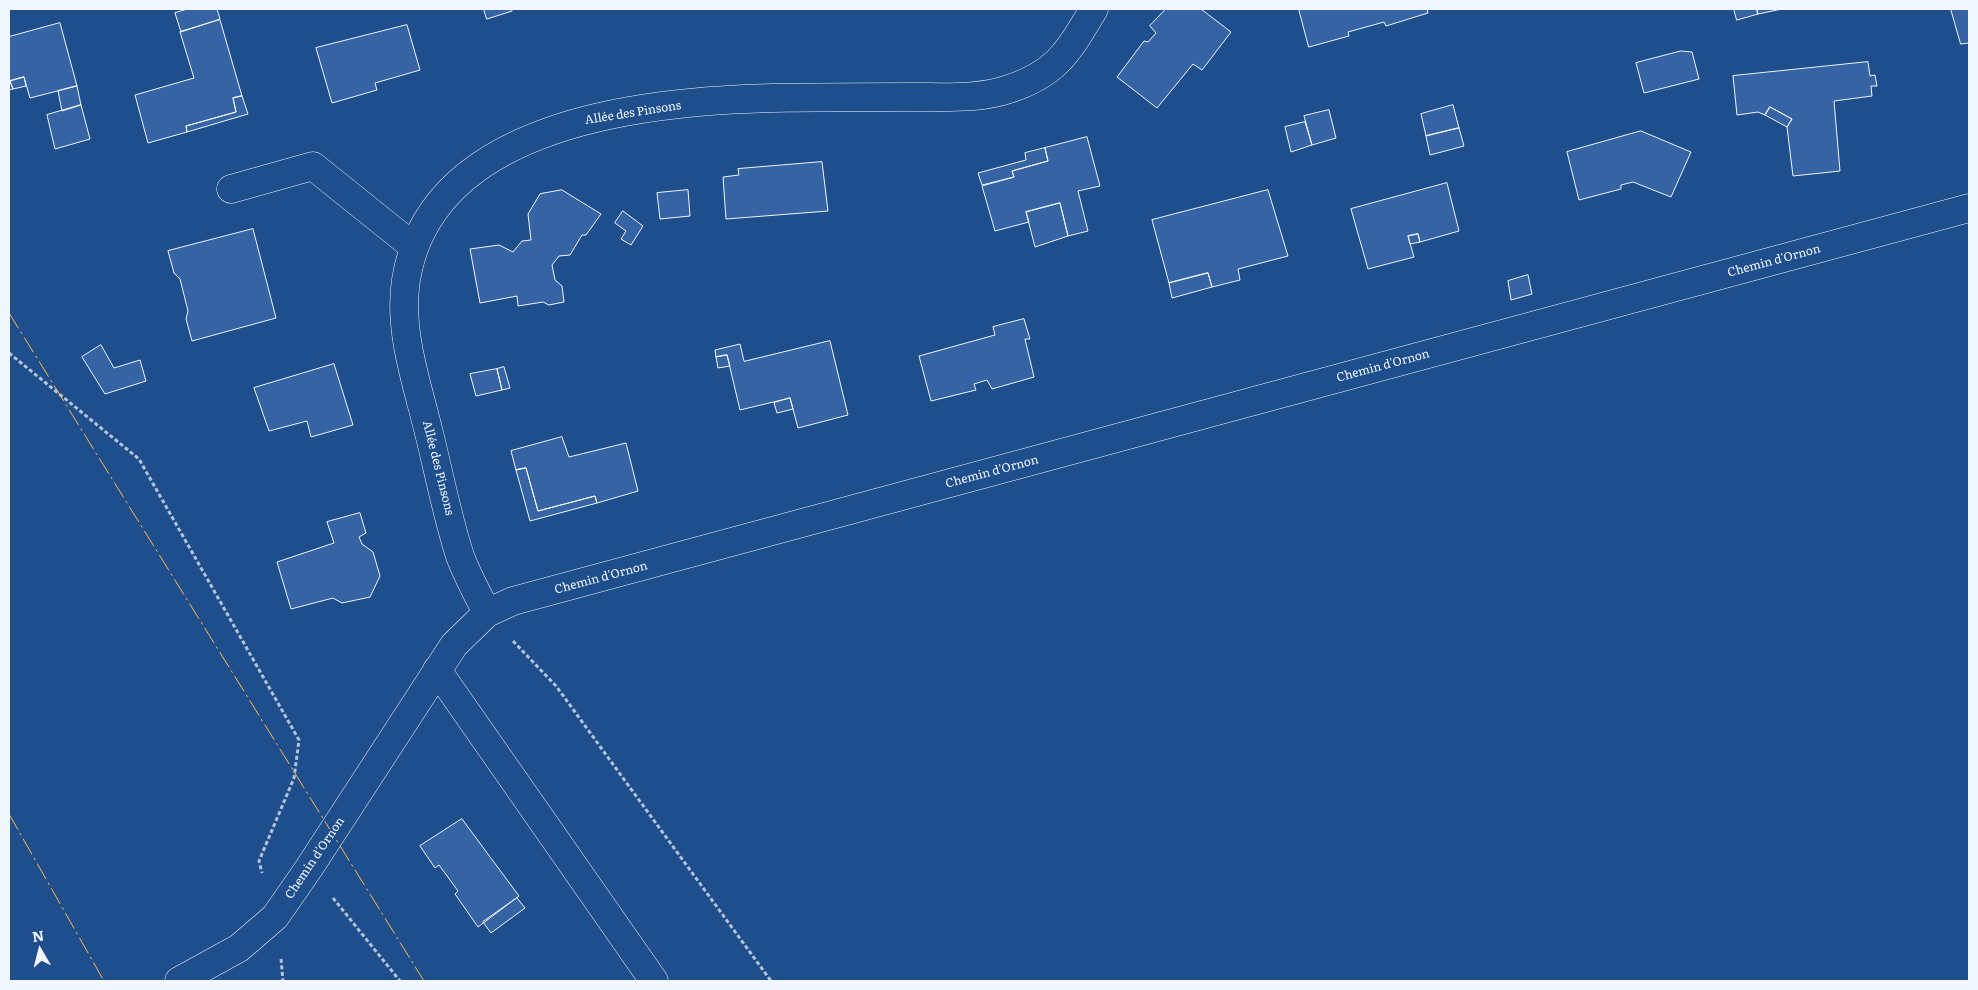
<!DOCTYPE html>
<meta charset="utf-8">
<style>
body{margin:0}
#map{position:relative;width:1978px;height:990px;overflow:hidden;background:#1f4e8c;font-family:Literata,serif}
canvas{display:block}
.frame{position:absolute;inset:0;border:10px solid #f2f6ff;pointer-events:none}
.north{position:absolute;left:15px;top:925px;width:50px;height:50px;-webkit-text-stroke:4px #1f4e8c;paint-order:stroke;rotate:352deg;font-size:14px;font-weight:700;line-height:20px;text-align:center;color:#f2f6ff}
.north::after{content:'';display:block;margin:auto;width:18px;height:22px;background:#f2f6ff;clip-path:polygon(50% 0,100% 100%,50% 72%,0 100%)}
</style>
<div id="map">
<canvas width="1978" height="990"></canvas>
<div class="frame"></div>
<div class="north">N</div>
</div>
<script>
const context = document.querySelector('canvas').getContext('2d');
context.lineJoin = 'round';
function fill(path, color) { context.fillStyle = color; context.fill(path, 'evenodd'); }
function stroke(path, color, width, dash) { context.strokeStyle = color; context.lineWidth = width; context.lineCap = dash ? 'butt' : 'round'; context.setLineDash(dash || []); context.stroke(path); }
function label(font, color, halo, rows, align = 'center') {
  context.font = font + ' Literata,serif'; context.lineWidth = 4; context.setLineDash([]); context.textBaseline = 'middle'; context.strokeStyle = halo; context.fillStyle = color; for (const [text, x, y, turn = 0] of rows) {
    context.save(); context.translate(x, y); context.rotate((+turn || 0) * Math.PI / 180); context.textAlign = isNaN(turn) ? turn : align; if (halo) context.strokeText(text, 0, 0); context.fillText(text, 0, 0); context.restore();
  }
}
const building = new Path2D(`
 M188,9H217L220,19L181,32L175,13Z
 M484,9H512V11L487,19Z
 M1166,9H1201L1231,32L1202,70L1193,64L1157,108L1117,77L1144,41L1148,42L1156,33L1150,26Z
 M1299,9H1427L1428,13L1386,26L1384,22L1348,32L1349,36L1309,47Z
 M1734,9H1757L1758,14L1737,20Z
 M1757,9H1782L1758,14Z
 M1951,9H1969V43L1961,44Z
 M220,20L242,96L233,98L236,112L186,126L187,132L148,143L135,95L194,78L180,32Z
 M60,23L77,86L30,98L24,77L10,81L13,89L9,90V37Z
 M407,25L420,70L375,83L377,90L332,103L316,48Z
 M1681,51L1692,52L1699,79L1644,93L1636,63Z
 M1868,62L1870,76L1875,75L1877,86H1871L1872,96L1834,101L1840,171L1793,176L1787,127L1792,119L1770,107L1765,115L1758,112L1737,115L1733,76Z
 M24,77L26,86L13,89L10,81Z
 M77,86L81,105L62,111L58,91Z
 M242,96L248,114L187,132L186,126L236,112L233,98Z
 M81,105L90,139L55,149L47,115Z
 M1453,105L1459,128L1426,136L1421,114Z
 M1770,107L1792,119L1787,127L1765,115Z
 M1329,110L1336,138L1312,145L1304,116Z
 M1305,122L1312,145L1291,152L1285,127Z
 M1459,128L1464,146L1430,155L1426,136Z
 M1641,131L1691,152L1671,197L1633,182L1621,185V189L1579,200L1567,152Z
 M1087,137L1100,186L1078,191L1088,231L1068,236L1060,203L1026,212L1029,222L995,231L982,186L1014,177L1012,171L1048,161L1045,148Z
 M1045,148L1048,161L1012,171L1014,177L982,185L978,173L1026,160L1025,153Z
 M822,162L828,211L726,219L723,177L739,175L738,169Z
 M1447,183L1459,231L1420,242L1418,234L1408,236L1414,257L1368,269L1351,209Z
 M562,190L601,214L586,235H582L570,255L559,256L552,265L555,280L562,286L564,302L549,305L543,302L518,306L517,296L480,303L470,249L499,245L513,252L522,241L531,240L528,214L540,194Z
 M688,190L690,216L660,219L657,193Z
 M1268,190L1288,256L1238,269L1240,280L1212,287L1208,273L1169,283L1152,220Z
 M1060,203L1068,236L1035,247L1026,212Z
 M623,211L643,226L631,245L621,239L626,231L615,223Z
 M253,229L276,318L192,341L186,319L188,311L180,279L174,273L168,251Z
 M1418,234L1420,242L1410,244L1408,236Z
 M1208,273L1212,287L1172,298L1169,283Z
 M1528,275L1532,294L1511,300L1508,281Z
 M1024,319L1030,339H1025L1034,377L992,389L987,380L974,384L976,390L931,401L919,356L995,335L993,327Z
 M830,341L848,415L798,428L790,398L740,410L727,355L716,357L715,350L740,344L744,361Z
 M101,345L114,368L140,360L146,381L105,394L82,357Z
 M727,355L730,366L718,368L716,357Z
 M334,364L353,425L311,437L307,421L269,431L254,388Z
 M504,367L510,388L502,390L497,369Z
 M497,369L502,390L476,396L470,374Z
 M790,398L793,409L777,413L774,403Z
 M562,437L569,457L626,443L638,491L597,503L595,496L538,511L526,468L516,470L511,451Z
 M526,468L538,511L595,496L597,503L530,521L516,470Z
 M360,513L366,533L359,537L362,544L373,552L380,576L370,597L342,603L333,598L291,609L277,562L334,543L327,522Z
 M462,819L519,896L478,927L455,894L458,891L439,865L435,868L420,846Z
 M517,898L525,908L491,933L483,922Z`);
fill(building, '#3563a3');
stroke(building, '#f2f6ff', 1);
const minor = new Path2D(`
 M231,189L313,166L414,247
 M487,613C478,595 467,575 460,556C447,516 439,473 429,433C417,383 398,331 406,280C431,122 645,101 773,98C821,97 869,97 917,97C947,97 980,99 1009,89C1058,73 1069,50 1094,9
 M437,670L654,981
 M179,981L239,948L275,917L309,868L454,645L487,613L513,601L1969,208`);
stroke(minor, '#f2f6ff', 29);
stroke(new Path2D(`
 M9,353L139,459L299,740L294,778L259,861L262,873
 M513,641L556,686L771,981
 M333,898L400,981
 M281,959L283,981`), '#b3c4dc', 3, [4, 2.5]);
stroke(minor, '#1f4e8c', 28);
stroke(new Path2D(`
 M9,313L424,981
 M9,814L104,981`), '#ffb74d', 1, [18, 4, 2.5, 4]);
label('12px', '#f2f6ff', '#1f4e8c', [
 ["Allée des Pinsons",633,113,-9],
 ["Chemin d'Ornon",1774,261,-15],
 ["Chemin d'Ornon",1383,366,-15],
 ["Allée des Pinsons",438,468,76],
 ["Chemin d'Ornon",992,472,-15],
 ["Chemin d'Ornon",601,578,-15],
 ["Chemin d'Ornon",315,858,-56]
]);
</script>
